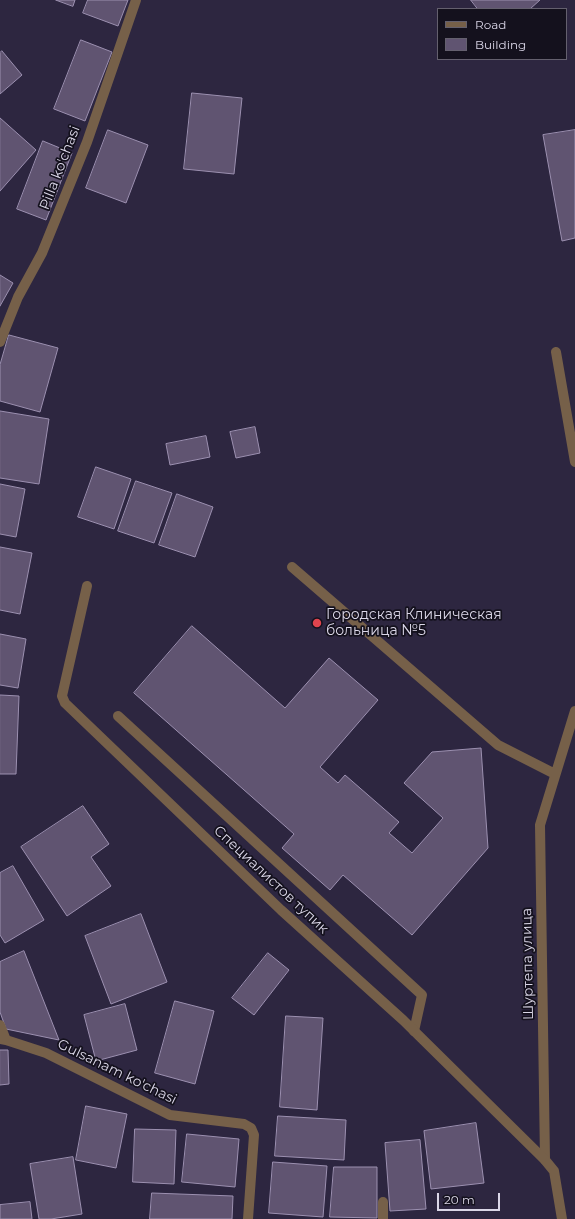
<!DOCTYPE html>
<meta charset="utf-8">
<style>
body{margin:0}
#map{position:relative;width:575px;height:1219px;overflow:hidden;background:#2d2640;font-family:Montserrat,sans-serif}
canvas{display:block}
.legend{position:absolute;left:437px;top:8px;width:130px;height:52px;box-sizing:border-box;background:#14111d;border:1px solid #64606e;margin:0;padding:5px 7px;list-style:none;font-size:12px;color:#dbd7e8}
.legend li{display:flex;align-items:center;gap:8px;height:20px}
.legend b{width:20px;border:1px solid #64606e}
.scale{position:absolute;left:437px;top:1193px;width:63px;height:18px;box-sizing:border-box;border:2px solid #dbd7e8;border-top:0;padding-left:5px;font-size:12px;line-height:14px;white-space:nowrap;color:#dbd7e8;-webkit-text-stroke:3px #14111d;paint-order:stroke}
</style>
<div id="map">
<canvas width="575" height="1219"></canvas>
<ul class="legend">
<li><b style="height:5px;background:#766049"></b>Road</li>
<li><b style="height:11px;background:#605471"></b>Building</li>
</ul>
<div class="scale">20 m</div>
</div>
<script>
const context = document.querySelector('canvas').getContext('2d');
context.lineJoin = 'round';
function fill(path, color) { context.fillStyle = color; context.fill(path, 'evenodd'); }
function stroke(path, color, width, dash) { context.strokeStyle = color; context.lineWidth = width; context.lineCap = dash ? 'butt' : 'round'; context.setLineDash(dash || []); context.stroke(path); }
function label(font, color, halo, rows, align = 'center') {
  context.font = font + ' Montserrat,sans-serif'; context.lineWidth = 3.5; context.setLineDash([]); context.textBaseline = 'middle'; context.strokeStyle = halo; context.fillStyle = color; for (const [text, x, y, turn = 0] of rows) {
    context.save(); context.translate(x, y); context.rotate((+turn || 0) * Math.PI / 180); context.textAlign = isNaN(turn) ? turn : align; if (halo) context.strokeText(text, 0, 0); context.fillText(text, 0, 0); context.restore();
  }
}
const building = new Path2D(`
 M56,0H75L73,6Z
 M88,0H128L118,26L83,13Z
 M471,0H540L530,9H478Z
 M81,40L112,52L85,121L54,109Z
 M2,51L22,75L0,94V53Z
 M192,93L242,98L234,174L184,169Z
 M0,118L36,150L0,191Z
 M108,130L148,145L126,203L86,188Z
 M575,130V238L562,241L543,135Z
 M43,141L72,153L46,220L17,209Z
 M0,275L13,283L0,306Z
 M9,335L58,348L40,412L0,401V365Z
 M0,411L49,419L39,484L0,478Z
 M255,427L260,453L236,458L230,432Z
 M206,436L210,457L170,465L166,444Z
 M96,467L131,479L114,529L78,517Z
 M136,481L172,493L154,543L118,531Z
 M0,484L25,489L16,537L0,534Z
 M177,494L213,507L195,557L159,545Z
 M0,547L32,553L20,614L0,610Z
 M192,626L285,708L329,658L378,700L320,767L338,783L345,775L399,822L389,833L412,853L443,818L404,783L432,752L481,748L488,848L412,935L343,875L330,890L282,848L294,834L134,693Z
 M0,634L26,639L18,688L0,685Z
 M0,695L19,696L16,774H0Z
 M83,806L109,844L91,857L111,886L67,916L21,847Z
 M13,866L44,920L5,943L0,935V873Z
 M141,914L167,982L111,1004L85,936Z
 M24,951L59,1040L6,1029L0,1012V962Z
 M268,953L289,970L254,1015L232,998Z
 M175,1001L214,1011L195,1084L155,1073Z
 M125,1004L137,1050L96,1061L84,1015Z
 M286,1016L323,1018L317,1110L280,1107Z
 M0,1050H8L9,1084L0,1085Z
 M86,1106L127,1114L116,1168L76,1160Z
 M278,1116L346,1120L344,1160L275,1156Z
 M476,1123L484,1183L431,1189L424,1131Z
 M135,1129L176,1130L174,1184L133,1182Z
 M187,1134L239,1139L235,1187L182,1182Z
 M420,1140L426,1209L390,1211L385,1143Z
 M73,1157L82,1214L51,1219H39L30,1164Z
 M273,1162L327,1166L323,1217L269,1213Z
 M334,1167H377V1218L330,1217Z
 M152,1193L233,1196L232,1219H150Z
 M30,1202L32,1219H0V1205Z`);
fill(building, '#605471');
stroke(building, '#9c90b0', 1);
stroke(new Path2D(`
 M556,352L575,462
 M292,567L498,745L555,774
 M118,716L422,995L414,1031
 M545,1160L540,825L575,711
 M383,1219V1202`), '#766049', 10);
stroke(new Path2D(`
 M0,342L18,297L42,253L87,142L136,0
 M87,586L62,696L65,703L281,910L403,1020L545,1160L554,1171L562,1219
 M0,1025L6,1040
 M0,1039L6,1040L46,1053L170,1115L244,1124L251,1128L254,1135L248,1219`), '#766049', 10);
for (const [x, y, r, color] of [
 [317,623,5,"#e0444e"]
]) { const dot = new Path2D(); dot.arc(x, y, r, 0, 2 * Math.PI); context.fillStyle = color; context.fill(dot); stroke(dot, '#14111d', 1.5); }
label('14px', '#dbd7e8', '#14111d', [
 ["Pilla ko'chasi",60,168,-69],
 ["Специалистов тупик",271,880,43],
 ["Шуртепа улица",528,964,-91],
 ["Gulsanam ko'chasi",117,1072,26]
]);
label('14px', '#dbd7e8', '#14111d', [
 ["Городская Клиническая",326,615],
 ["больница №5",326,631]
], 'left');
</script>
